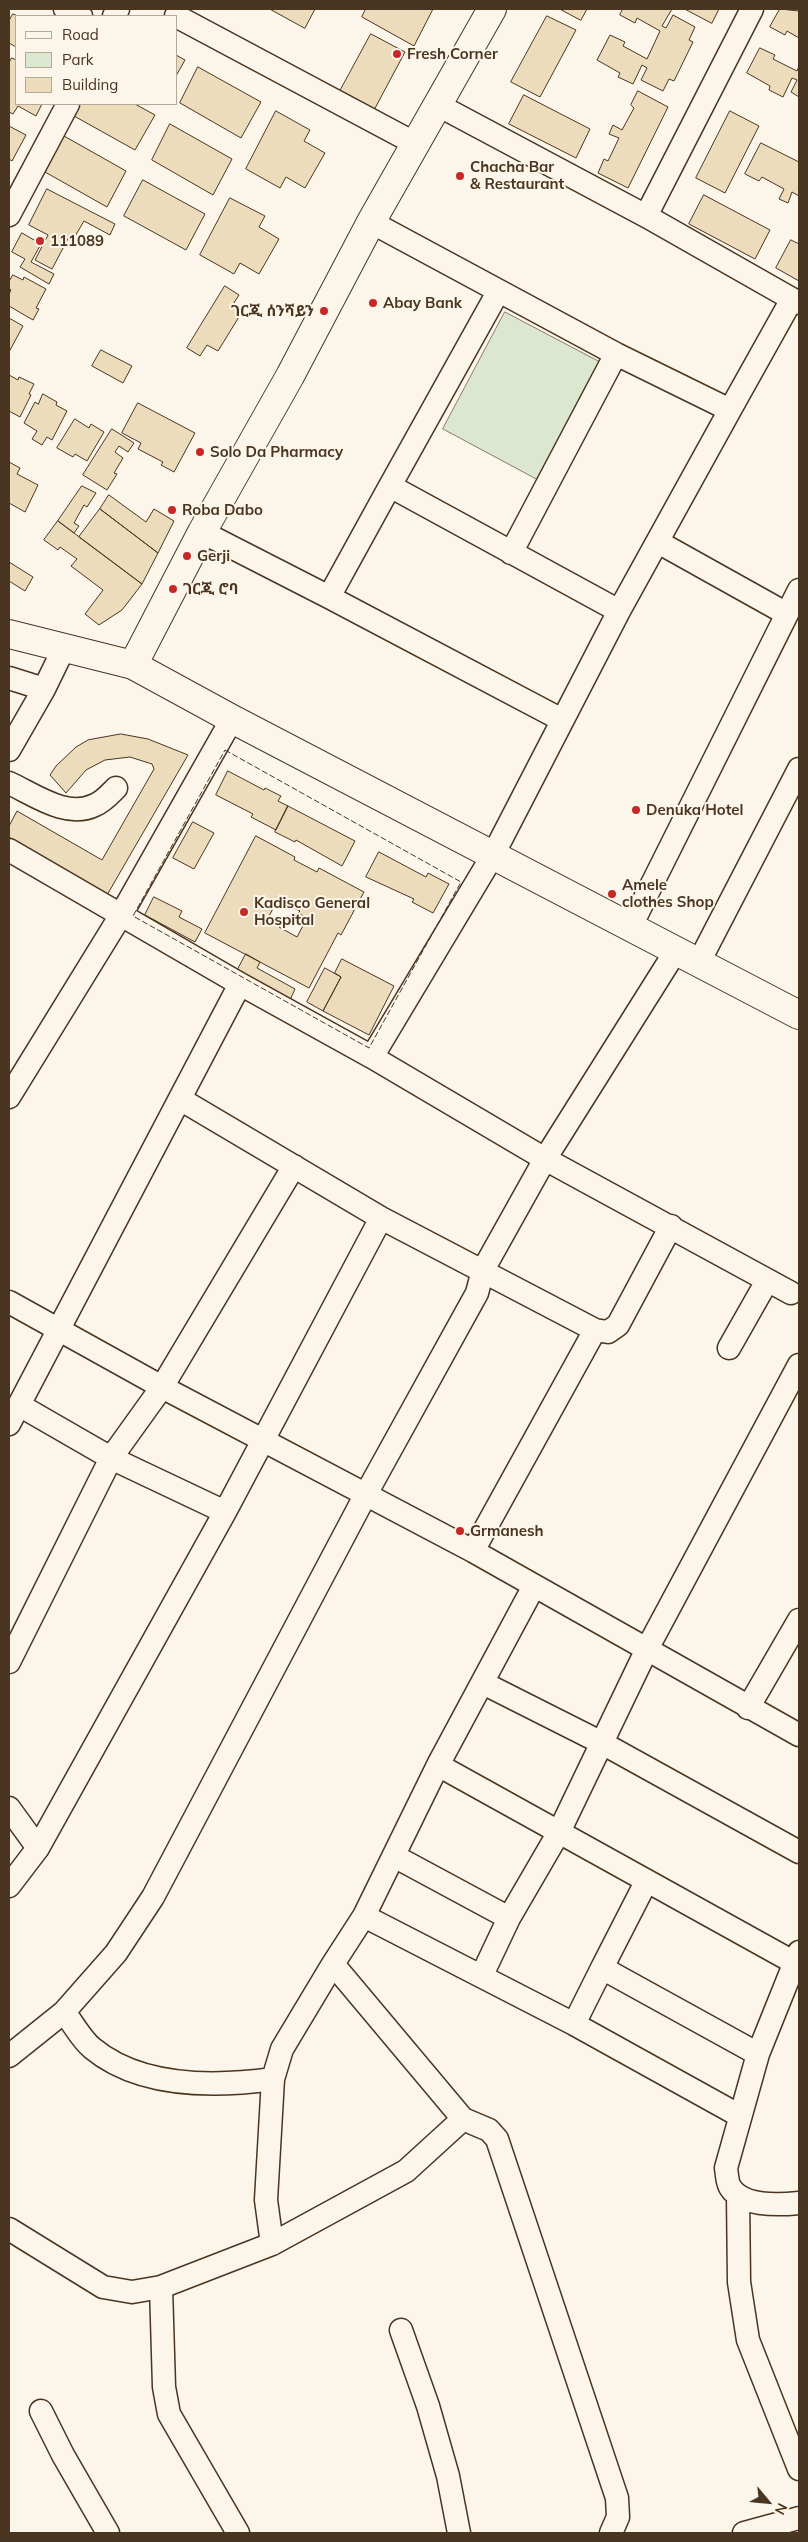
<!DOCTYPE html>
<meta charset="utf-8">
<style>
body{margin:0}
#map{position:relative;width:808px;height:2542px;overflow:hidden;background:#fbf6e9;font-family:Mulish,sans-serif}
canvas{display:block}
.frame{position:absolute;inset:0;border:10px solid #4a3520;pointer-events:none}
.legend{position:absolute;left:15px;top:15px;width:162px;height:90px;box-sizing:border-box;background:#fbf6e9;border:1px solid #b4a999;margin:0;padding:6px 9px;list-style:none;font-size:15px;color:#4a3520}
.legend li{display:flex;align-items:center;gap:10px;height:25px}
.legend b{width:25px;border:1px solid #b4a999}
.north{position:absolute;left:743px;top:2477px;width:50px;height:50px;-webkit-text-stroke:4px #fbf6e9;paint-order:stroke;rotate:118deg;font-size:14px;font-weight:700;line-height:20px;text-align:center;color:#4a3520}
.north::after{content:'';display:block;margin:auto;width:18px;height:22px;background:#4a3520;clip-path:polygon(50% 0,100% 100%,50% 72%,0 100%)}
</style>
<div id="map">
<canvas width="808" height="2542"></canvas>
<div class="frame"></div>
<ul class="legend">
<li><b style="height:6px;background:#fbf6e9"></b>Road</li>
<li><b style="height:14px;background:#dce7d0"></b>Park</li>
<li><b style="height:14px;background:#ecdcbc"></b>Building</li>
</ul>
<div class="north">N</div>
</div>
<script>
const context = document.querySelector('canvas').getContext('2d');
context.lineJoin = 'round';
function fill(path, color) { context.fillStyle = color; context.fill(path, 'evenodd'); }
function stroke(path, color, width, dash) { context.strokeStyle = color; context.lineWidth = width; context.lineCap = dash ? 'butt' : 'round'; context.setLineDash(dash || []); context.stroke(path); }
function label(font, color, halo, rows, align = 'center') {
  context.font = font + ' Mulish,"Noto Sans Ethiopic",sans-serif'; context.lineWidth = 4; context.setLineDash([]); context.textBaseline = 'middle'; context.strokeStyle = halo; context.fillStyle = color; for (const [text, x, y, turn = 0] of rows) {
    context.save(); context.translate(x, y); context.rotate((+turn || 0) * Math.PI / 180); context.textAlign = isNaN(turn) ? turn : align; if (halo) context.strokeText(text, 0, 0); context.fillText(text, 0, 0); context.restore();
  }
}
const green = new Path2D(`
 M505,312L602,363L540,481L443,429Z`);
fill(green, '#dce7d0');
stroke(green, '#887966', 1);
const building = new Path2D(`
 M270,9H315L305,28Z
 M366,9H433L414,46L362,17Z
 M560,9H587L581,20Z
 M623,9H672L662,26L666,28L673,15L695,27L689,40L693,42L674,81L669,79L663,91L641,80L647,68L642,65L633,84L618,77L620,73L597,60L610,35L625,42L623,46L647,59L660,31L637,18L635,23L620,15Z
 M685,9H719L712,23Z
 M780,9L799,11V38L787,31L785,35L770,27Z
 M13,14L18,16L16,47L9,43V21Z
 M547,16L576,30L540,97L511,82Z
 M371,34L405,52L373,112L339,93Z
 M760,48L775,55L773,59L797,71L799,66V97L791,92L797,80L792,78L783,97L769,90L770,86L747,73Z
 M176,55L185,60L176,76Z
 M12,58L16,60V104H42L36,116L18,106L13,114L9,112V63Z
 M198,67L261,102L241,138L180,103Z
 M638,91L668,107L628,188L598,173L604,159L608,161L619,138L609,134L613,125L622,130L634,108L631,105Z
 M524,95L590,129L576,158L509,124Z
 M80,104H135L155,115L135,150L74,116Z
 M276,111L310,130L304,141L325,153L305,188L286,177L280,188L246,169Z
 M730,111L759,126L725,193L696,178Z
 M170,124L232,159L213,195L152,160Z
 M9,126L26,135L12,161L9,159Z
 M64,136L126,171L107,207L45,172Z
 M761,143L799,162V196L792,192L788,203L779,199L784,189L762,177L759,181L745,174Z
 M143,180L205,214L186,250L124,216Z
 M47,189L115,224L110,235L84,221L74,238L70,235L52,269L35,260L48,235L29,225Z
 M704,195L770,230L755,259L689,224Z
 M230,198L265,216L259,227L279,239L259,274L240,263L234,274L200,255Z
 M22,233L41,244L31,262L54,274L49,284L20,267L25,259L12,252Z
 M791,240L799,244V281L776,268Z
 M13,275L23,280L24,277L46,289L36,308L39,309L33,320L9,306V294L11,290L9,288V282Z
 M225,286L239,295L232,306L242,312L218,351L207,345L200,356L187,348Z
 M9,318L23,326L9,352Z
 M101,350L132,366L123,383L92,366Z
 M9,375L18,380L19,377L34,384L29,394L31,395L20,417L9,411Z
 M43,394L57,402L56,405L67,411L52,440L47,437L42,445L32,439L37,431L24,423L35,402L38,404Z
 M138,403L195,433L174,472L161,465L163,462L138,449L141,443L122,433Z
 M75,419L89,428L91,424L104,432L87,461L75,454L73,457L57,448Z
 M112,429L134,443L128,452L119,446L115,452L123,458L114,473L117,474L107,490L83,475Z
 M9,462L20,468L17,474L38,485L25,512L9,503Z
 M82,486L96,493L87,507L84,505L74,523L79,526L74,533L58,521Z
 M109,495L146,522L154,509L174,521L158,553L100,509Z
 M100,509L158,553L142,584L79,537Z
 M58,521L142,584L122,610L99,625L85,614L103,590L71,566L77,559L60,547L58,550L44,540Z
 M9,562L33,577L25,591L9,581Z
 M121,734L148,739L188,755L107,895L9,837V826L17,811L102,860L154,769L152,764L130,757L105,760L86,770L66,793L50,775L56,766L76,747L88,740Z
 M228,771L264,790L265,788L281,796L278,801L288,806L276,830L251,817L253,814L216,795Z
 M288,806L355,841L342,866L296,840L295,842L275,832Z
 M193,822L214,833L194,869L173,858Z
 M256,836L295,857L294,860L317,872L319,868L364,892L341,935L338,933L309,988L205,933ZM278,900L300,911L298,913L307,918L297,937L279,927L281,924L269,917Z
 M379,852L426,877L428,873L449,884L433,913L412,902L414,899L366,877Z
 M154,897L182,911L179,917L202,929L195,942L145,915Z
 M246,954L260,962L257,968L295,989L290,1000L237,971Z
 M342,959L394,986L369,1035L323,1011L341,977L335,973Z
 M325,968L341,977L323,1011L307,1002Z`);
fill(building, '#ecdcbc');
stroke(building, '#4a3520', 1);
const minor = new Path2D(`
 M65,9L81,16
 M114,16L118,9
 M176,16L416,144
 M438,105L646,216L799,303
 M9,215L68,104
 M646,216L752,9
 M371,222L616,354L730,410L792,299
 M390,486L498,292
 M202,532L329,597L562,720
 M658,542L787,614
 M511,553L616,354
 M329,597L390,486L619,611
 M9,678L44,689
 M232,719L121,915L240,984L372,1057L545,1159L791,1293
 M9,750L44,689L64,648
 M9,783C35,795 67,819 95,805C103,802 110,794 116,788
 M9,850L121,915L9,1097
 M631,926L799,590
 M699,962L799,769
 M372,1057L493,855L619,611L730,410
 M180,1099L381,1218L595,1330L608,1332L618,1325L671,1226
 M9,1302L162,1387L473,1551L799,1735
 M729,1348L767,1281
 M19,1405L111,1458L225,1512
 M9,1424L240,984
 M473,1551L595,1330
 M9,1662L111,1458L162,1387L294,1166
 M483,1683L602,1743L799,1852
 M748,1708L799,1620
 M438,1765L795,1963
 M9,1808L38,1848
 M394,1856L509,1918L559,1832L647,1649L799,1365
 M646,1882L602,1968L758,2054
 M9,1886L38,1848L225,1512L381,1218
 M364,1916L574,2024L602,1968
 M799,1952L758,2054L726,2168C727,2174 727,2182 730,2187C742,2207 779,2205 799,2203
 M482,1975L509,1918
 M64,2012C73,2023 81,2039 92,2048C140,2088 215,2087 273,2079
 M574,2024L740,2116
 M9,2056L64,2012L116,1953L153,1897L366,1494L477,1293L483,1270L545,1159L677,949
 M463,2119L489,2130L497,2139L617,2498L618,2517L611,2533
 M738,2196L739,2282L748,2340L799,2469
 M9,2229L103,2287L132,2292L161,2287L272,2244L406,2171L463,2119L333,1964L364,1916L438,1765L534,1586
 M272,2244L266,2200L273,2079L282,2049L333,1964
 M161,2287L164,2387L169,2414L238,2533
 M401,2330L428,2406L448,2476L459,2533
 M41,2411L63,2455L108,2533
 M744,2533L799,2518`);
const major = new Path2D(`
 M9,634L133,665L232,719L799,1015
 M133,665L202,532L290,376L371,222L492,9`);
stroke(minor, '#4a3520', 25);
stroke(major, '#4a3520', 30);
stroke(minor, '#fbf6e9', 22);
stroke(major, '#fbf6e9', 28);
stroke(new Path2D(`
 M225,750L461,882L369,1048L133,916Z`), '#4a3520', 1, [6, 2.5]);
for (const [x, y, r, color] of [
 [397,54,5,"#c62828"],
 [460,176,5,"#c62828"],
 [40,241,5,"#c62828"],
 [373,303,5,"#c62828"],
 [324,311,5,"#c62828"],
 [200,452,5,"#c62828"],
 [172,510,5,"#c62828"],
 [187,556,5,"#c62828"],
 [173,589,5,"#c62828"],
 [636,810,5,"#c62828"],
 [612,894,5,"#c62828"],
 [244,912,5,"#c62828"],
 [460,1531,5,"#c62828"]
]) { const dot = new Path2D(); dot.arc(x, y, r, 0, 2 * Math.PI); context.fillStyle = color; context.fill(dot); stroke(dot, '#fbf6e9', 2); }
label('bold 15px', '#4a3520', '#fbf6e9', [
 ["Fresh Corner",407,54],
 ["Chacha Bar",470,167],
 ["& Restaurant",470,184],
 ["111089",50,241],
 ["Abay Bank",383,303],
 ["ገርጂ ሰንሻይን",314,311,"right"],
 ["Solo Da Pharmacy",210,452],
 ["Roba Dabo",182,510],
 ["Gerji",197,556],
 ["ገርጂ ሮባ",183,589],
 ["Denuka Hotel",646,810],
 ["Amele",622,885],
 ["clothes Shop",622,902],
 ["Kadisco General",254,903],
 ["Hospital",254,920],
 ["Grmanesh",470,1531]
], 'left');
</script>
